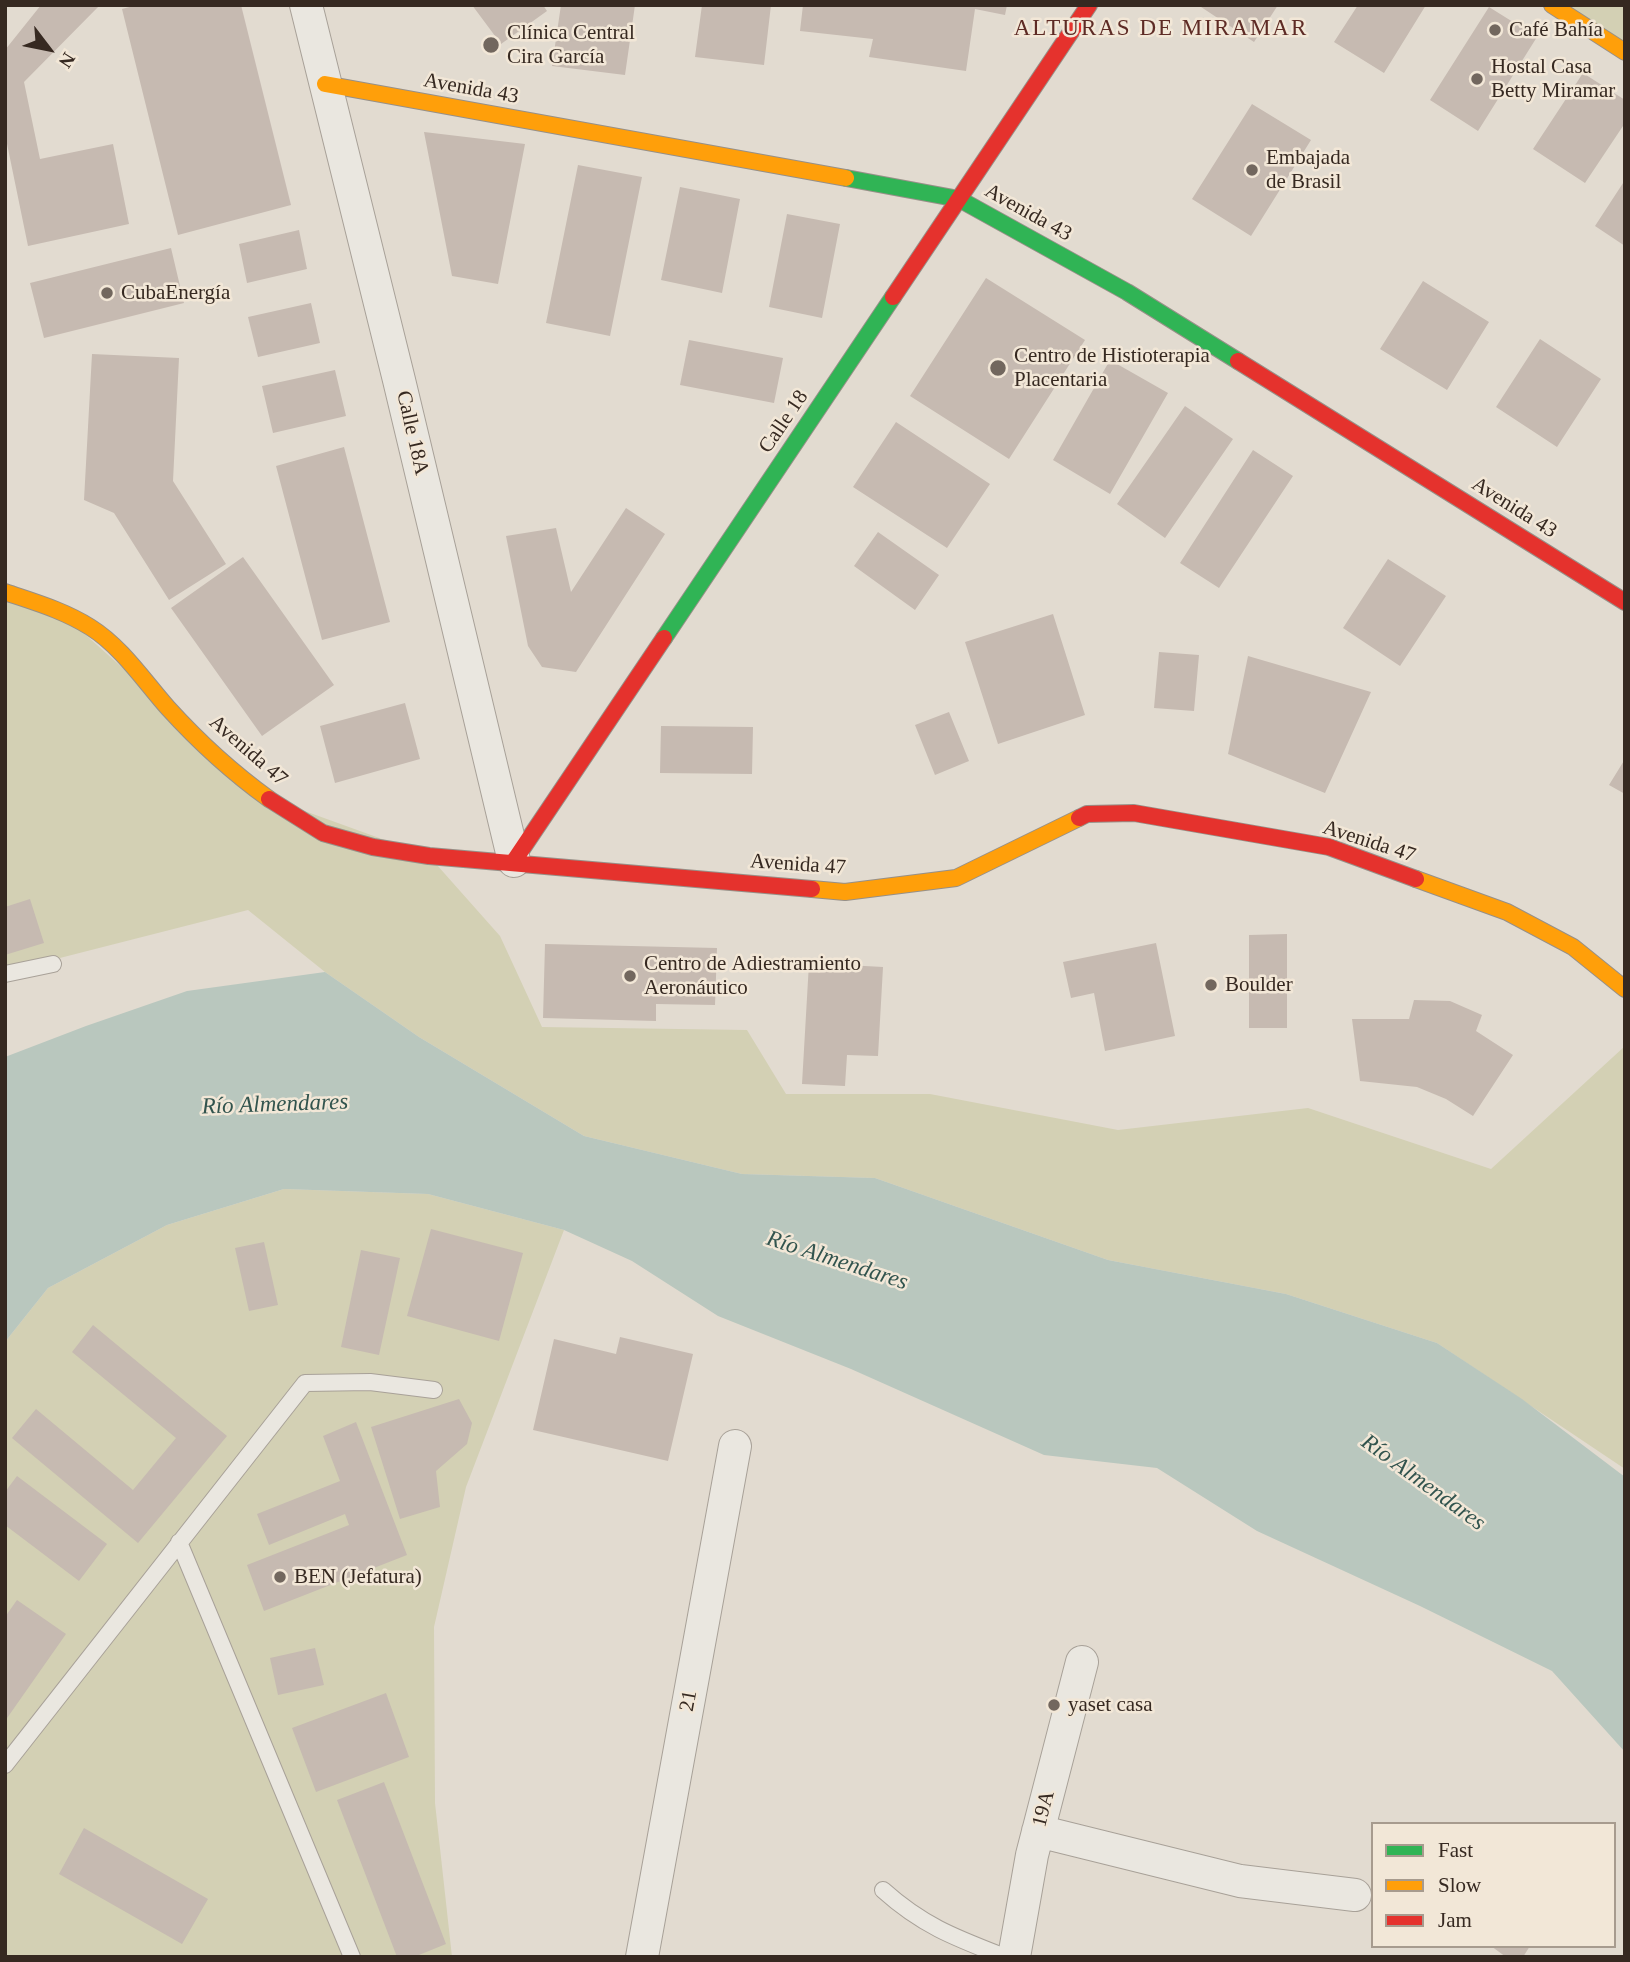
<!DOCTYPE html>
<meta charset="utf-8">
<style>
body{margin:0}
#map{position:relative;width:1630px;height:1962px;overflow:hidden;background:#e2dbd0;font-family:"Times New Roman",serif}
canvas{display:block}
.frame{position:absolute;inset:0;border:7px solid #362921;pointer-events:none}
.legend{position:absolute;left:1371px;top:1822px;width:245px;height:126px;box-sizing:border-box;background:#f2e7d7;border:2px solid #a79b8e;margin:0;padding:9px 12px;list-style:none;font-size:21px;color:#362921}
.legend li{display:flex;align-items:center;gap:14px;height:35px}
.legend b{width:35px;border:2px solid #a79b8e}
.north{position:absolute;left:14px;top:14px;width:70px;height:70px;-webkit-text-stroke:5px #f2e7d7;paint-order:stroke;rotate:122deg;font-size:19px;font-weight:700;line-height:28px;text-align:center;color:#362921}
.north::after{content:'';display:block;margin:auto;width:24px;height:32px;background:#362921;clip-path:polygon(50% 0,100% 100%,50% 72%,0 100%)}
</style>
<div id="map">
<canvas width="1630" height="1962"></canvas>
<div class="frame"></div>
<ul class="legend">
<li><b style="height:9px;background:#30b455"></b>Fast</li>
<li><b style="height:9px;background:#ff9f0a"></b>Slow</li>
<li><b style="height:9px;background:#e5322d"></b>Jam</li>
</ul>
<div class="north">N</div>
</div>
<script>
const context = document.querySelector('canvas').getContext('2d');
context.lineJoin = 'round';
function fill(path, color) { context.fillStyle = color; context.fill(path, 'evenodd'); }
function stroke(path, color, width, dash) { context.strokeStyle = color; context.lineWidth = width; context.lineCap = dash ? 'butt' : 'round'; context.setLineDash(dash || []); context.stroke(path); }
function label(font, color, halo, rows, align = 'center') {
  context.font = font + ' "Times New Roman",serif'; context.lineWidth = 5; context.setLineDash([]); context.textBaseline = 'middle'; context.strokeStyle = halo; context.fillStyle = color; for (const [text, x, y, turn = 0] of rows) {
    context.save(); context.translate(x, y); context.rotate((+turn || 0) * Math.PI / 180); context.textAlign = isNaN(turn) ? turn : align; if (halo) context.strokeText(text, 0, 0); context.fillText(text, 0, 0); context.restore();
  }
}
fill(new Path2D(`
 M1554,5H1625V51Z
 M5,592L57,609L266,797L429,856L500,936L542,1027L747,1030L786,1094H930L1118,1130L1308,1108L1491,1169L1625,1046V1469L1437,1343L1286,1294L1108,1260L875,1178L742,1174L584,1136L419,1037L325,972L248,910L5,972Z
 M284,1189L428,1194L564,1230L466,1487L434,1627L435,1803L452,1957H5V1342L48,1288L167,1225Z`), '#d3d0b4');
fill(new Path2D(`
 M325,972L419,1037L584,1136L742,1174L875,1178L1108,1260L1286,1294L1437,1343L1522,1399L1625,1477V1752L1552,1671L1420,1606L1257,1531L1157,1468L1044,1455L851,1369L718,1316L632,1261L564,1230L428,1194L284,1189L167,1225L48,1288L5,1342V1057L86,1026L187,991Z`), '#b9c7be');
fill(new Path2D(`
 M41,5H100L24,82L40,159L113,144L129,224L28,246L5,134V50Z
 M137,5H241L291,205L178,235L122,9Z
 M472,5H543L547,11L501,44Z
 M561,5H635L625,75L552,66Z
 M702,5H771L764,65L695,57Z
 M803,5H1007L1005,15L975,9L966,71L869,57L873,39L800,31Z
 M1198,5H1278L1254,42Z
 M1358,5H1426L1384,73L1334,42Z
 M1489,7L1537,37L1478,131L1430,100Z
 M1583,73L1625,100V123L1585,183L1533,149Z
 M1252,104L1311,140L1251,236L1192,199Z
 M424,132L525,144L498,284L452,276Z
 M578,165L642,177L610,336L546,323Z
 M1625,180V246L1595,226Z
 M680,187L740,199L722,293L661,280Z
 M787,214L840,224L822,318L769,307Z
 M299,230L307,269L247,283L239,244Z
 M171,248L184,303L44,338L30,283Z
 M986,278L1085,340L1009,459L910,396Z
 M1423,281L1489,322L1447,390L1380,349Z
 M311,303L320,343L258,357L248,317Z
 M1540,339L1601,379L1557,447L1496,407Z
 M689,340L783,358L774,403L680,385Z
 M92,354L179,358L173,481L226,564L169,600L114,513L84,500Z
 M1110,360L1168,393L1110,494L1053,460Z
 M335,370L346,416L273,433L262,386Z
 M1185,406L1233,439L1165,538L1117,504Z
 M896,422L990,484L947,548L853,487Z
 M344,447L390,622L322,640L276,466Z
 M1253,450L1293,476L1219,588L1180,563Z
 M626,508L665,534L576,672L542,667L528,646L506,536L556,528L571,592Z
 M878,532L939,575L915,610L854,566Z
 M243,557L334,685L262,736L171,608Z
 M1388,559L1446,596L1400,666L1343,628Z
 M1053,614L1085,715L998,744L965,642Z
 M1159,652L1199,655L1194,711L1154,708Z
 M1248,656L1371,692L1325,793L1228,754Z
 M405,703L420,759L335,783L320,726Z
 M949,712L969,761L935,775L915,725Z
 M661,726L753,727L752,774L660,773Z
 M1625,759V794L1609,785Z
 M30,899L44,943L5,955V907Z
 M1287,934V1028H1249V935Z
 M1156,943L1175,1036L1105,1051L1094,993L1071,998L1063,962Z
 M545,944L717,948L715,1005L656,1004V1021L543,1018Z
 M809,963L883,967L878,1056L847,1055L845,1086L802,1084Z
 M1414,1000L1450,1001L1482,1015L1476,1031L1513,1055L1473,1116L1446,1099L1417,1087L1360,1081L1352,1019H1409Z
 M431,1229L523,1253L499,1341L407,1316Z
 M264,1242L278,1305L249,1311L235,1248Z
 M361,1250L400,1258L379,1355L341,1347Z
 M93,1325L227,1436L138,1543L12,1438L36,1409L133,1490L176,1438L72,1352Z
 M620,1337L693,1354L668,1461L533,1430L554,1339L616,1354Z
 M459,1399L472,1423L467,1444L436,1471L440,1507L400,1519L371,1427Z
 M356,1422L407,1555L264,1611L247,1565L349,1525L345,1514L269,1545L257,1514L340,1481L323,1436Z
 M17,1476L107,1544L79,1581L5,1525V1492Z
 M17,1600L66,1634L5,1721V1617Z
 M315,1648L324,1685L278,1695L270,1658Z
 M386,1693L409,1757L316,1792L292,1728Z
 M384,1782L446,1944L414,1957H397L337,1800Z
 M84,1828L208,1899L182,1944L59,1874Z
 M1491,1946H1530L1523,1957H1506Z`), '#c6bab1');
const lane = new Path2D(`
 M5,974L53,964
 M179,1542L352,1957
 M5,1765L305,1383L370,1382L434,1390
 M883,1890C923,1926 956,1938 1005,1957`);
const street = new Path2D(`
 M306,5L399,380L514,861
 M1038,1831L1240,1881L1355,1895
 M642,1957L735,1446
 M1014,1957L1032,1855L1082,1662`);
const fast = new Path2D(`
 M846,178L959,199L1127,292L1238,361
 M664,638L893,297`);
const slow = new Path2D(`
 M1552,5L1625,52
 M325,84L846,178
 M5,592C34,602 63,610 90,627C122,647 144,681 168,708C198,741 233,773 269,799
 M1416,879L1507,912L1573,947L1625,989
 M812,889L845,892L956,878L1079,818`);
const jam = new Path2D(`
 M893,297L1089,5
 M1238,361L1625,602
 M269,799L323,833L373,847L429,856L812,889
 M1079,818L1087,814L1134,813L1329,847L1416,879
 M514,861L664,638`);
stroke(lane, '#a8a198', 18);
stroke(street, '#a8a198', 34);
stroke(fast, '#979088', 18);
stroke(slow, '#979088', 18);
stroke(jam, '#979088', 18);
stroke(lane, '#eae7e0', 16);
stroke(street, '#eae7e0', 32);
stroke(fast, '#30b455', 16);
stroke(slow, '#ff9f0a', 16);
stroke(jam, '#e5322d', 16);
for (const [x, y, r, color] of [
 [1495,30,7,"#72675e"],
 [491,45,9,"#72675e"],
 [1477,79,7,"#72675e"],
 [1252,170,7,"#72675e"],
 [107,293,7,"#72675e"],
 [998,368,9,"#72675e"],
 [630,976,7,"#72675e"],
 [1211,985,7,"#72675e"],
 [280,1577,7,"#72675e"],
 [1054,1705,7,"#72675e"]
]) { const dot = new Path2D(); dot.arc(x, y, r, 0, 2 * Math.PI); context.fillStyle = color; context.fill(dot); stroke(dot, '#f2e7d7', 2.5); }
label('21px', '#362921', '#f2e7d7', [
 ["Café Bahía",1509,30],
 ["Clínica Central",507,33],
 ["Cira García",507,57],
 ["Hostal Casa",1491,67],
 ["Betty Miramar",1491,91],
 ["Embajada",1266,158],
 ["de Brasil",1266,182],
 ["CubaEnergía",121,293],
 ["Centro de Histioterapia",1014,356],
 ["Placentaria",1014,380],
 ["Centro de Adiestramiento",644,964],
 ["Aeronáutico",644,988],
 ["Boulder",1225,985],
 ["BEN (Jefatura)",294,1577],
 ["yaset casa",1068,1705]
], 'left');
label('21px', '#362921', '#f2e7d7', [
 ["Avenida 43",471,89,10],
 ["Avenida 43",1028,213,29],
 ["Calle 18",784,422,-56],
 ["Calle 18A",412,433,77],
 ["Avenida 43",1514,508,32],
 ["Avenida 47",248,751,41],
 ["Avenida 47",1369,842,18],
 ["Avenida 47",798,865,4],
 ["21",689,1701,-80],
 ["19A",1044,1809,-75]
]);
context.letterSpacing = '2px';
label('23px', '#5e2b25', '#f2e7d7', [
 ["ALTURAS DE MIRAMAR",1161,29]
]);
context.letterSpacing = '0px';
label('italic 23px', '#32544e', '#f2e7d7', [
 ["Río Almendares",275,1105,-2],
 ["Río Almendares",837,1261,18],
 ["Río Almendares",1423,1483,36]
]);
</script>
